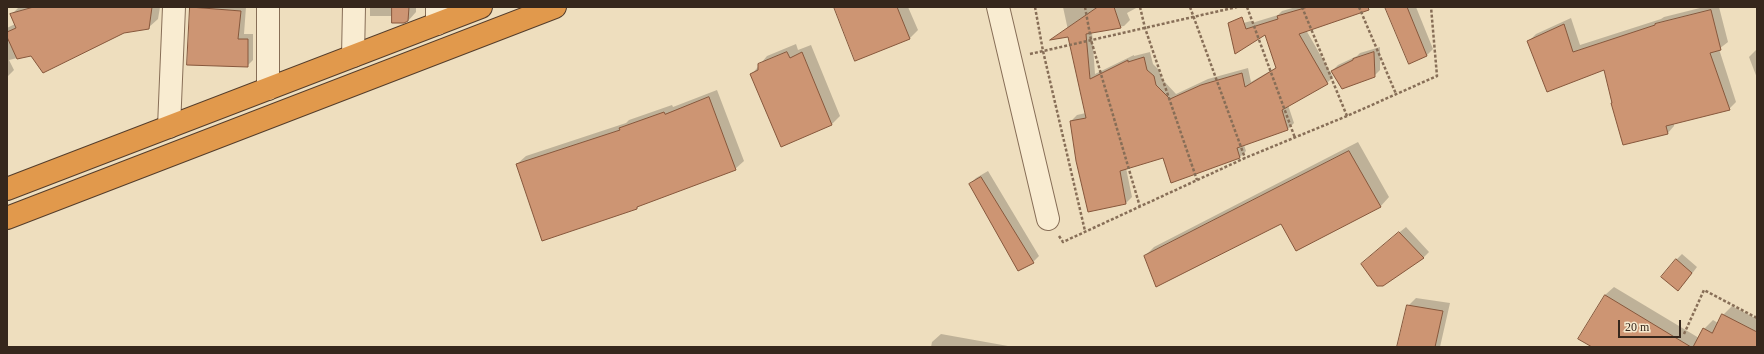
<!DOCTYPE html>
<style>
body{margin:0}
#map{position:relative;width:1764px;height:354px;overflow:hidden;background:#eedebe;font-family:Georgia,serif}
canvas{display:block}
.frame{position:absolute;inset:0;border:8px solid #36271c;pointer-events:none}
.scale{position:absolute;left:1618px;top:320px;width:63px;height:18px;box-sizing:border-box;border:2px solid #36271c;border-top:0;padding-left:5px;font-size:12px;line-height:14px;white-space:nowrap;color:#36271c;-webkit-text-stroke:3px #f6e9ce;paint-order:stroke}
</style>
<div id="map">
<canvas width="1764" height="354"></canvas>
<div class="frame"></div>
<div class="scale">20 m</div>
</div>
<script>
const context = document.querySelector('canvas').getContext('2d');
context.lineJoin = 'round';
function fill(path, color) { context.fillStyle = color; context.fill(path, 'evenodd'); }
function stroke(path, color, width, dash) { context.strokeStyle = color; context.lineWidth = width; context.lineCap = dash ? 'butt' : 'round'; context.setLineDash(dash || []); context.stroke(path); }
fill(new Path2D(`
 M19,7H160L158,19L148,28L123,32L9,60L14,70L7,77V28L15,24L12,14Z
 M191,7H246L244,34H253V60L247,66L188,64Z
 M370,7H416V12L408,21L393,16H370Z
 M835,7H908L918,30L909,39Z
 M1063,7H1138L1127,13L1130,20L1124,26L1092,32L1095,74L1134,55V56L1150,52L1153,64L1159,70L1162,79L1176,94L1208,79L1248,68L1251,82L1277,67L1266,34L1235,52L1236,25L1251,21L1252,23L1278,15L1282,11L1296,7H1357L1306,30L1333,77L1327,83L1288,105L1294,123L1288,129L1244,145L1246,151L1240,157L1171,181L1164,156L1126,168L1132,197L1126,203L1088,211L1071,121L1077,115L1086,113Z
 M1386,7H1416L1433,49L1427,55L1409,62Z
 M1704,7H1719L1728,42L1719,49L1736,102L1729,109L1674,123V126L1667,134L1613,103L1605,69L1528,42L1536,34L1571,18L1580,45L1661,19L1664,17Z
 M796,44L798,50L811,45L840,116L832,124L781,146L752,74L767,56Z
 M1380,47V70L1374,76L1332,71L1338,65L1357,56L1360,53Z
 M1757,49V78L1749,57Z
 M717,90L744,161L735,169L641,204L637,208L517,164L526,156L626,123L629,120L672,105L673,107Z
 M1358,142L1389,197L1380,207L1281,223L1145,256L1154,247Z
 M988,171L1039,256L1033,262L970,184L976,178Z
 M1406,227L1429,252L1423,258H1368Z
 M1682,254L1697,267L1684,284L1676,260Z
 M1614,287L1699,338L1704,329L1713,320L1718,323L1723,315L1732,306L1757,319V347H1593L1605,295Z
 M1416,298L1450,303L1440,347H1398L1408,306Z
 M941,334L1008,346L931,347L932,342Z`), '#0003');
const building = new Path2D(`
 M34,7H152L149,29L124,33L43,73L31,56L17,59L7,37V32L16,28L10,14Z
 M190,7L241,11L238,39H248V67L187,65Z
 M392,7H409L408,21L404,23H392Z
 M834,7H897L910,39L855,61Z
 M1098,7H1114L1121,28L1086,34L1090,79L1128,60V62L1144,57L1147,70L1154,76L1156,85L1170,99L1201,85L1242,73L1245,87L1276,68L1265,35L1235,54L1228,23L1242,17L1246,29L1278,19L1277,16L1308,7H1368L1369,10L1299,34L1328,84L1282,110L1288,130L1237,148L1240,158L1171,183L1163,158L1120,171L1126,204L1088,212L1076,161L1070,121L1086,118L1068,37L1050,40Z
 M1385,7H1407L1427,56L1409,64Z
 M1711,10L1721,50L1710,53L1730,110L1666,126L1668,134L1623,145L1611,103H1612L1604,70L1547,92L1527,41L1564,24L1573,52L1655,25V24Z
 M787,52L790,58L802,52L832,125L781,147L750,74L758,70V64Z
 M1374,52L1375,77L1342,89L1331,71L1353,60V59Z
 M709,97L736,170L637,207V209L542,241L516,164L620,130L619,128L664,112L665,114Z
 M1349,151L1381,207L1296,251L1281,224L1156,287L1144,256Z
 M981,177L1034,263L1018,271L969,184Z
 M1399,232L1424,258L1383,286H1377L1361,264Z
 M1676,259L1692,273L1678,291L1661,277Z
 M1605,295L1691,347H1592L1578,339Z
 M1407,305L1443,311L1435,347H1397Z
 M1722,314L1757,332V347H1693L1703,328L1712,333Z`);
fill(building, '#cd9573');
stroke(building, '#86573c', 1);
const street = new Path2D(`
 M437,7V24
 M998,7L1048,219
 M353,56L354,7
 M268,89V7
 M169,127L174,7`);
const highway = new Path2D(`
 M7,189L481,7
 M7,218L555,7`);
stroke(street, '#876e57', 24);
stroke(highway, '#543d2b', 24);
stroke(new Path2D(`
 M1035,7L1043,51L1085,231
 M1085,7L1091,40L1140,207
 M1140,7L1145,28L1197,180
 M1190,7L1245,158
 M1247,7L1295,138
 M1302,7L1347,116
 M1359,7L1396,94
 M1030,54L1237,7
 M1059,236L1063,242L1245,158L1347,116L1437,76L1431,7
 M1684,334L1704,290L1757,318`), '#876e57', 2.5, [3, 2]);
stroke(street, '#f9ecd1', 22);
stroke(highway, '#e1994c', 22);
</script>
